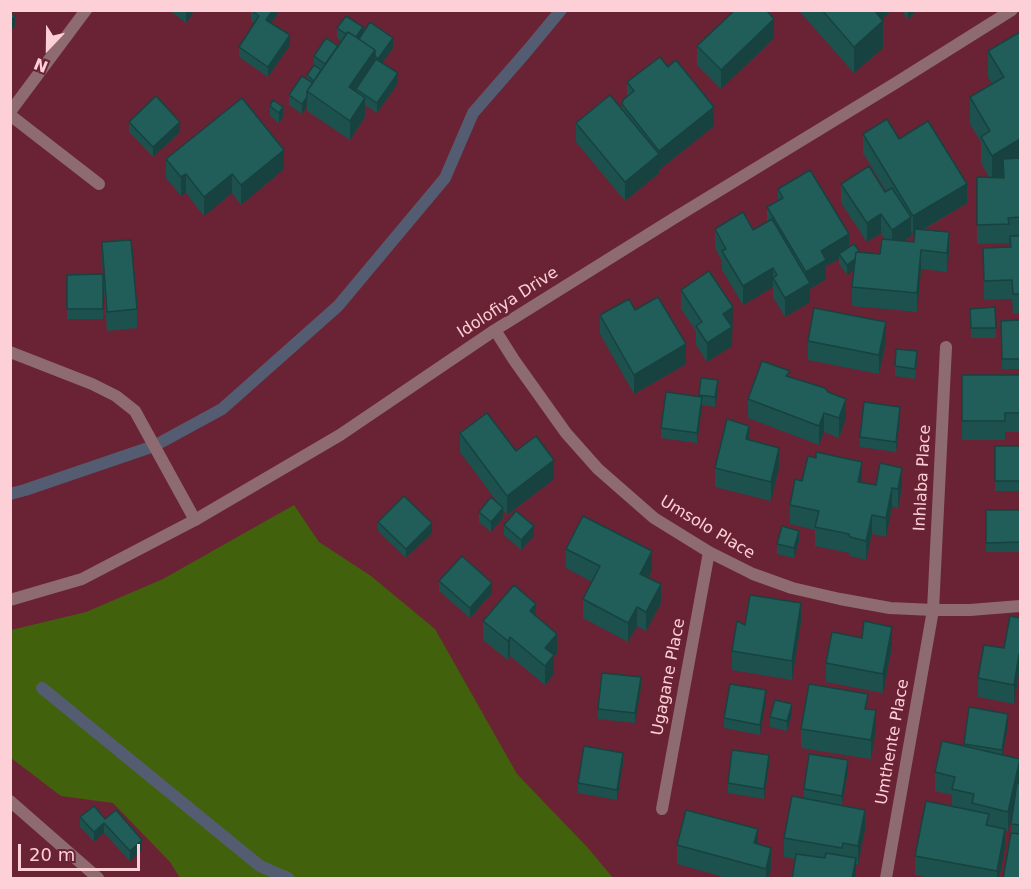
<!DOCTYPE html>
<style>
body{margin:0}
#map{position:relative;width:1031px;height:889px;overflow:hidden;background:#6a2334;font-family:"DejaVu Sans",sans-serif}
canvas{display:block}
.frame{position:absolute;inset:0;border:12px solid #fdcfd6;pointer-events:none}
.north{position:absolute;left:18px;top:18px;width:60px;height:60px;-webkit-text-stroke:4px #6a2334;paint-order:stroke;rotate:202deg;font-size:16px;font-weight:700;line-height:24px;text-align:center;color:#fdcfd6}
.north::after{content:'';display:block;margin:auto;width:21px;height:27px;background:#fdcfd6;clip-path:polygon(50% 0,100% 100%,50% 72%,0 100%)}
.scale{position:absolute;left:18px;top:844px;width:122px;height:27px;box-sizing:border-box;border:3px solid #fdcfd6;border-top:0;padding-left:8px;font-size:18px;line-height:21px;white-space:nowrap;color:#fdcfd6;-webkit-text-stroke:4px #6a2334;paint-order:stroke}
</style>
<div id="map">
<canvas width="1031" height="889"></canvas>
<div class="frame"></div>
<div class="north">N</div>
<div class="scale">20 m</div>
</div>
<script>
const context = document.querySelector('canvas').getContext('2d');
context.lineJoin = 'round';
function fill(path, color) { context.fillStyle = color; context.fill(path, 'evenodd'); }
function stroke(path, color, width, dash) { context.strokeStyle = color; context.lineWidth = width; context.lineCap = dash ? 'butt' : 'round'; context.setLineDash(dash || []); context.stroke(path); }
function label(font, color, halo, rows, align = 'center') {
  context.font = font + ' "DejaVu Sans",sans-serif'; context.lineWidth = 6; context.setLineDash([]); context.textBaseline = 'middle'; context.strokeStyle = halo; context.fillStyle = color; for (const [text, x, y, turn = 0] of rows) {
    context.save(); context.translate(x, y); context.rotate((+turn || 0) * Math.PI / 180); context.textAlign = isNaN(turn) ? turn : align; if (halo) context.strokeText(text, 0, 0); context.fillText(text, 0, 0); context.restore();
  }
}
fill(new Path2D(`
 M294,505L319,542L371,576L435,629L517,774L588,848L613,878H180L170,862L113,803L61,796L11,758V630L86,612L163,579Z`), '#42610c');
stroke(new Path2D(`
 M10,494L25,490L154,446L222,409L338,306L445,178L473,113L527,51L561,10
 M42,688L260,866L288,878`), '#545c71', 12);
stroke(new Path2D(`
 M10,352L92,384L116,396L135,411L195,520`), '#8e6b70', 12);
stroke(new Path2D(`
 M10,112L86,10
 M10,115L99,184
 M495,330L514,360L566,433L598,469L654,518L709,552L753,574L792,588L840,599L890,608L933,610H970L1020,606
 M10,600L82,579L195,520L340,435L495,330L676,217L894,84L1012,10
 M10,801L98,878
 M662,809L709,552
 M886,878L933,610L946,347`), '#8e6b70', 12);
fill(new Path2D(`
 M169,10H195L186,23Z
 M251,10H277V15L271,23L290,45L268,77L239,57V47L255,23L251,21Z
 M800,10H892L882,19L883,48L854,73L800,12Z
 M901,10H917L908,19Z
 M337,28L393,48L382,63L398,83L377,113L365,105V117L350,140L307,111V107L302,114L289,105V95L307,79V75L314,66V56L338,46L341,41L337,38Z
 M1020,32V313L1013,314L1012,299L984,300L983,248L1010,247V237H1009V243L977,244V177H989L981,163V142L970,124V97L992,84L988,77V51Z
 M774,38L721,89L697,65V46Z
 M627,82L714,126L659,170V173L625,201L576,142V123L622,109V104L627,97Z
 M273,100L283,117L279,123L270,116V106Z
 M129,122L180,132L153,157L129,132Z
 M863,134L899,139L967,203L923,230L949,251L947,272L921,269L917,312L852,306V287L854,270L847,275L839,264V259L826,266V279L810,289V302L785,317L773,297V287L743,305L722,270V261L715,248V229L753,230L767,222V207L778,201V189L849,247L860,252L880,254L885,240L881,233L867,242L841,203V184L885,192L886,191L863,153ZM911,231L913,235H914V242L904,241L911,236Z
 M166,159L284,169L241,205L232,193L204,216L186,193L181,196L166,178Z
 M102,242L137,309V328L107,331L102,261Z
 M103,274V319H67V275Z
 M681,290L733,326L732,327V346L707,362L696,345V331L681,309Z
 M970,309L996,328V338H971Z
 M635,310L686,364L634,394L600,334V315Z
 M1020,320V369H1002L1001,321Z
 M808,341H886L879,374L808,360Z
 M917,361L915,379L895,376V366Z
 M962,375H1020V432H1005V440H962Z
 M790,377L846,418L839,438L824,432L819,445L748,418V399Z
 M701,378L718,390L715,407L702,405L697,443L661,438V428L699,397Z
 M900,417L896,452L860,447V437Z
 M460,433L516,451L554,479L507,515L503,510V518L491,532L479,522V512L498,503L460,452Z
 M995,446H1020V491H995Z
 M816,452L862,481V482L876,485L902,487L898,508L892,507L886,537L872,534L866,560L850,556L849,553L815,546V530L790,524V505L802,481L816,457Z
 M779,467L771,501L715,487V468Z
 M986,510H1020V552H986Z
 M378,522L432,533L406,558L378,531Z
 M504,525L534,536L521,550L504,535Z
 M799,541L794,558L777,554V544Z
 M566,549L652,570L648,577L661,603L646,631L637,626L628,642L583,618V599L592,582L566,568Z
 M439,581L492,593L470,618L439,591Z
 M536,616L557,653L554,656V674L545,685L510,656L508,660L483,640V621Z
 M1020,618V673H1019L1014,704L978,697V678L1004,648Z
 M801,622L792,680L732,670V651L745,625Z
 M892,646L883,693L826,682V663Z
 M641,687L635,723L598,719V709Z
 M766,700L760,735L724,728V718Z
 M868,709L876,729L871,759L801,748V729Z
 M792,714L787,731L770,727V717Z
 M1008,724L1002,755L1020,778L1019,784H1020V879L1011,833V824L1014,806L1008,831H1005V848L999,879H935L915,875V856L952,807V795L935,791V772L964,747V744Z
 M623,763L617,800L578,793V783Z
 M769,764L764,799L728,793V783Z
 M848,770L842,805L865,829L858,865L795,859L784,857V838L804,799V789Z
 M80,817L105,819L142,850L130,861L104,833L94,842L80,827Z
 M758,844L771,867L769,879H730L677,864V845Z`), '#1c514d');
fill(new Path2D(`
 M188,10H195L186,23V13Z
 M273,10H277V15L266,30V20Z
 M869,10H892L869,31Z
 M908,10H917L908,19Z
 M15,16V26L10,32V22Z
 M774,19V38L721,89V70Z
 M883,21V48L854,73V47Z
 M363,27V37L354,40Z
 M290,35V45L268,77V67Z
 M393,38V48L378,69V59Z
 M375,50V69L356,89V96L349,87Z
 M398,73V83L377,113V103Z
 M307,97V107L302,114V104Z
 M365,98V117L350,140V121Z
 M283,107V117L279,123V113Z
 M714,107V126L659,170V173L625,201V182L659,154V151Z
 M180,122V132L153,157V147Z
 M1020,139V166L1003,159V176L992,182V156Z
 M284,150V169L241,205V185Z
 M186,174V193L181,196V177Z
 M232,174V193L204,216V197Z
 M967,184V203L913,235V216Z
 M881,214V233L867,242V223Z
 M911,217V236L892,249V230Z
 M949,232V251L947,272V253Z
 M849,234V253L839,254V259L826,266V279L810,289V302L785,317V298L806,286V272L821,251Z
 M921,250V269L917,312V293Z
 M862,255V265L847,275V265Z
 M773,268V287L743,305V286Z
 M733,307L732,346L707,362V343L723,314Z
 M886,322V341L879,374V355Z
 M686,344V364L634,394V375Z
 M718,380V390L715,407V397Z
 M702,397V407L697,443V433Z
 M846,399V418L839,438V418Z
 M900,407V417L896,452V442Z
 M824,413V432L819,445V426Z
 M749,426V445L746,439Z
 M779,448V467L771,501V482Z
 M554,460V479L507,515V496Z
 M862,462V481L858,501V482Z
 M902,468V487L898,508V489Z
 M892,488V507L886,537V518Z
 M503,508V518L491,532V522Z
 M872,515V534L866,560V541Z
 M432,523V533L406,558V549Z
 M534,526V536L521,550V540Z
 M799,531V541L794,558V548Z
 M652,551V570L640,593V574Z
 M492,583V593L470,618V608Z
 M661,584V603L646,631V612Z
 M801,603V622L792,680V661Z
 M536,604V623L530,611Z
 M637,607V626L628,642V623Z
 M892,627V646L883,693V674Z
 M557,634V653L554,656V674L545,685V648Z
 M510,637V656L508,660V641Z
 M1019,654V673L1014,704V685Z
 M641,677V687L635,723V713Z
 M766,690V700L760,735V725Z
 M792,704V714L787,731V721Z
 M876,710V729L871,759V740Z
 M1008,714V724L1002,760V750Z
 M623,753V763L617,800V790Z
 M769,755V764L764,799V789Z
 M1020,759V778L1008,831V812Z
 M848,760V770L842,805V796Z
 M865,810V829L858,865V846Z
 M104,823V833L94,842V832Z
 M758,829V848L754,843Z
 M1005,829V848L999,879H997V871Z
 M142,840V850L130,861V851Z
 M771,848V867L769,879H766V869Z
 M856,858V877L855,879H852Z`), '#17423f');
const building = new Path2D(`
 M251,10H273L266,20L290,35L268,67L239,47L259,16Z
 M735,10H766L774,19L721,70L697,46Z
 M822,10H874L883,21L854,47Z
 M10,12L15,16L10,22Z
 M346,16L363,27L356,37L348,32L346,34L337,28Z
 M370,22L393,38L378,59L375,56V50L359,39Z
 M348,32L375,50L349,87L365,98L350,121L307,91Z
 M1020,32V139L992,156L981,137L990,131L970,97L1004,77L988,51Z
 M326,38L338,46L325,64L314,56Z
 M660,57L668,67L676,60L714,107L659,151L622,104L623,100L634,91L627,82Z
 M376,59L398,73L377,103L356,89Z
 M314,65L321,70L314,81L307,75Z
 M302,76L313,83L307,91V97L302,104L289,95Z
 M610,95L659,154L625,182L576,123Z
 M156,96L180,122L153,147L129,122Z
 M242,98L284,150L241,185L232,174L204,197L186,174L181,177L166,159Z
 M273,100L283,107L279,113L270,106Z
 M887,119L899,139L928,121L967,184L913,216L863,134Z
 M1020,158V217L1008,218L1009,224L977,225V177L1004,178L1003,159Z
 M869,166L885,192L892,188L911,217L892,230L881,214L867,223L841,184Z
 M810,170L849,234L821,251L826,260L806,272L767,207L783,198L778,189Z
 M743,212L753,230L772,219L810,283L785,298L773,278L777,275L773,268L743,286L722,251L726,249L715,229Z
 M915,229L949,232L947,253L921,250L917,293L852,287L856,252L880,254L882,239L914,242Z
 M1010,236H1020V294H1013L1012,280L984,281L983,248L1011,247Z
 M131,240L137,309L107,312L102,242Z
 M854,244L860,252H856L855,259L847,265L839,254Z
 M709,271L733,307L723,314L732,327L707,343L696,326L702,322L681,290Z
 M103,274V309H67V275Z
 M658,297L686,344L634,375L600,315L629,299L635,310Z
 M995,307L996,328H971L970,309Z
 M814,308L886,322L879,355L808,341Z
 M1020,320V359H1002L1001,321Z
 M896,349L917,351L915,369L895,366Z
 M762,361L790,371L786,376L825,388L828,392L846,399L839,418L824,413L819,426L748,399Z
 M962,375H1020V413H1005V421H962Z
 M701,378L718,380L715,397L699,395Z
 M666,392L702,397L697,433L661,428Z
 M864,402L900,407L896,442L860,437Z
 M487,413L516,451L536,436L554,460L507,496L460,433Z
 M727,419L749,426L746,439L779,448L771,482L715,468Z
 M995,446H1020V481H995Z
 M816,452L862,462L858,482L876,485L880,463L902,468L898,489L892,488L886,518L872,515L866,541L850,537L849,534L815,527L819,511L790,505L795,479L802,481L808,456L816,458Z
 M404,496L432,523L406,549L378,522Z
 M491,497L503,508L491,522L479,512Z
 M986,510H1020V542L986,543Z
 M516,511L534,526L521,540L504,525Z
 M583,516L652,551L640,574L661,584L646,612L637,607L628,623L583,599L600,566L566,549Z
 M782,526L799,531L794,548L777,544Z
 M462,556L492,583L470,608L439,581Z
 M514,585L536,604L530,611L557,634L545,648L554,655L545,666L510,637L508,641L483,621Z
 M750,595L801,603L792,661L732,651L737,621L745,625Z
 M1010,616L1020,618V654H1019L1014,685L978,678L984,645L1004,648Z
 M864,621L892,627L883,674L826,663L832,632L862,638Z
 M602,673L641,677L635,713L598,709Z
 M730,684L766,690L760,725L724,718Z
 M809,684L868,694L865,709L876,710L871,740L801,729Z
 M775,700L792,704L787,721L770,717Z
 M969,707L1008,714L1002,750L964,744Z
 M942,741L1020,759L1008,812L972,803L974,794L952,789L955,777L935,772Z
 M584,746L623,753L617,790L578,783Z
 M732,750L769,755L764,789L728,783Z
 M809,754L848,760L842,796L804,789Z
 M1017,783L1020,784V825L1011,824Z
 M792,796L865,810L858,846L843,843L842,848L784,838Z
 M926,801L989,814L986,825L1005,829L997,871L915,856Z
 M94,806L105,819L116,810L142,840L130,851L104,823L94,832L80,817Z
 M686,810L758,829L754,843L771,848L766,869L677,845Z
 M1011,833L1020,834V879H1003Z
 M826,853L856,858L852,879H792L796,854L825,858Z`);
fill(building, '#215e5a');
stroke(building, '#17423f', 1.5);
label('16px', '#fdcfd6', '#6a2334', [
 ["Idolofiya Drive",508,303,-33],
 ["Inhlaba Place",923,478,-87],
 ["Umsolo Place",707,528,31],
 ["Ugagane Place",669,677,-79],
 ["Umthente Place",893,742,-80]
]);
</script>
